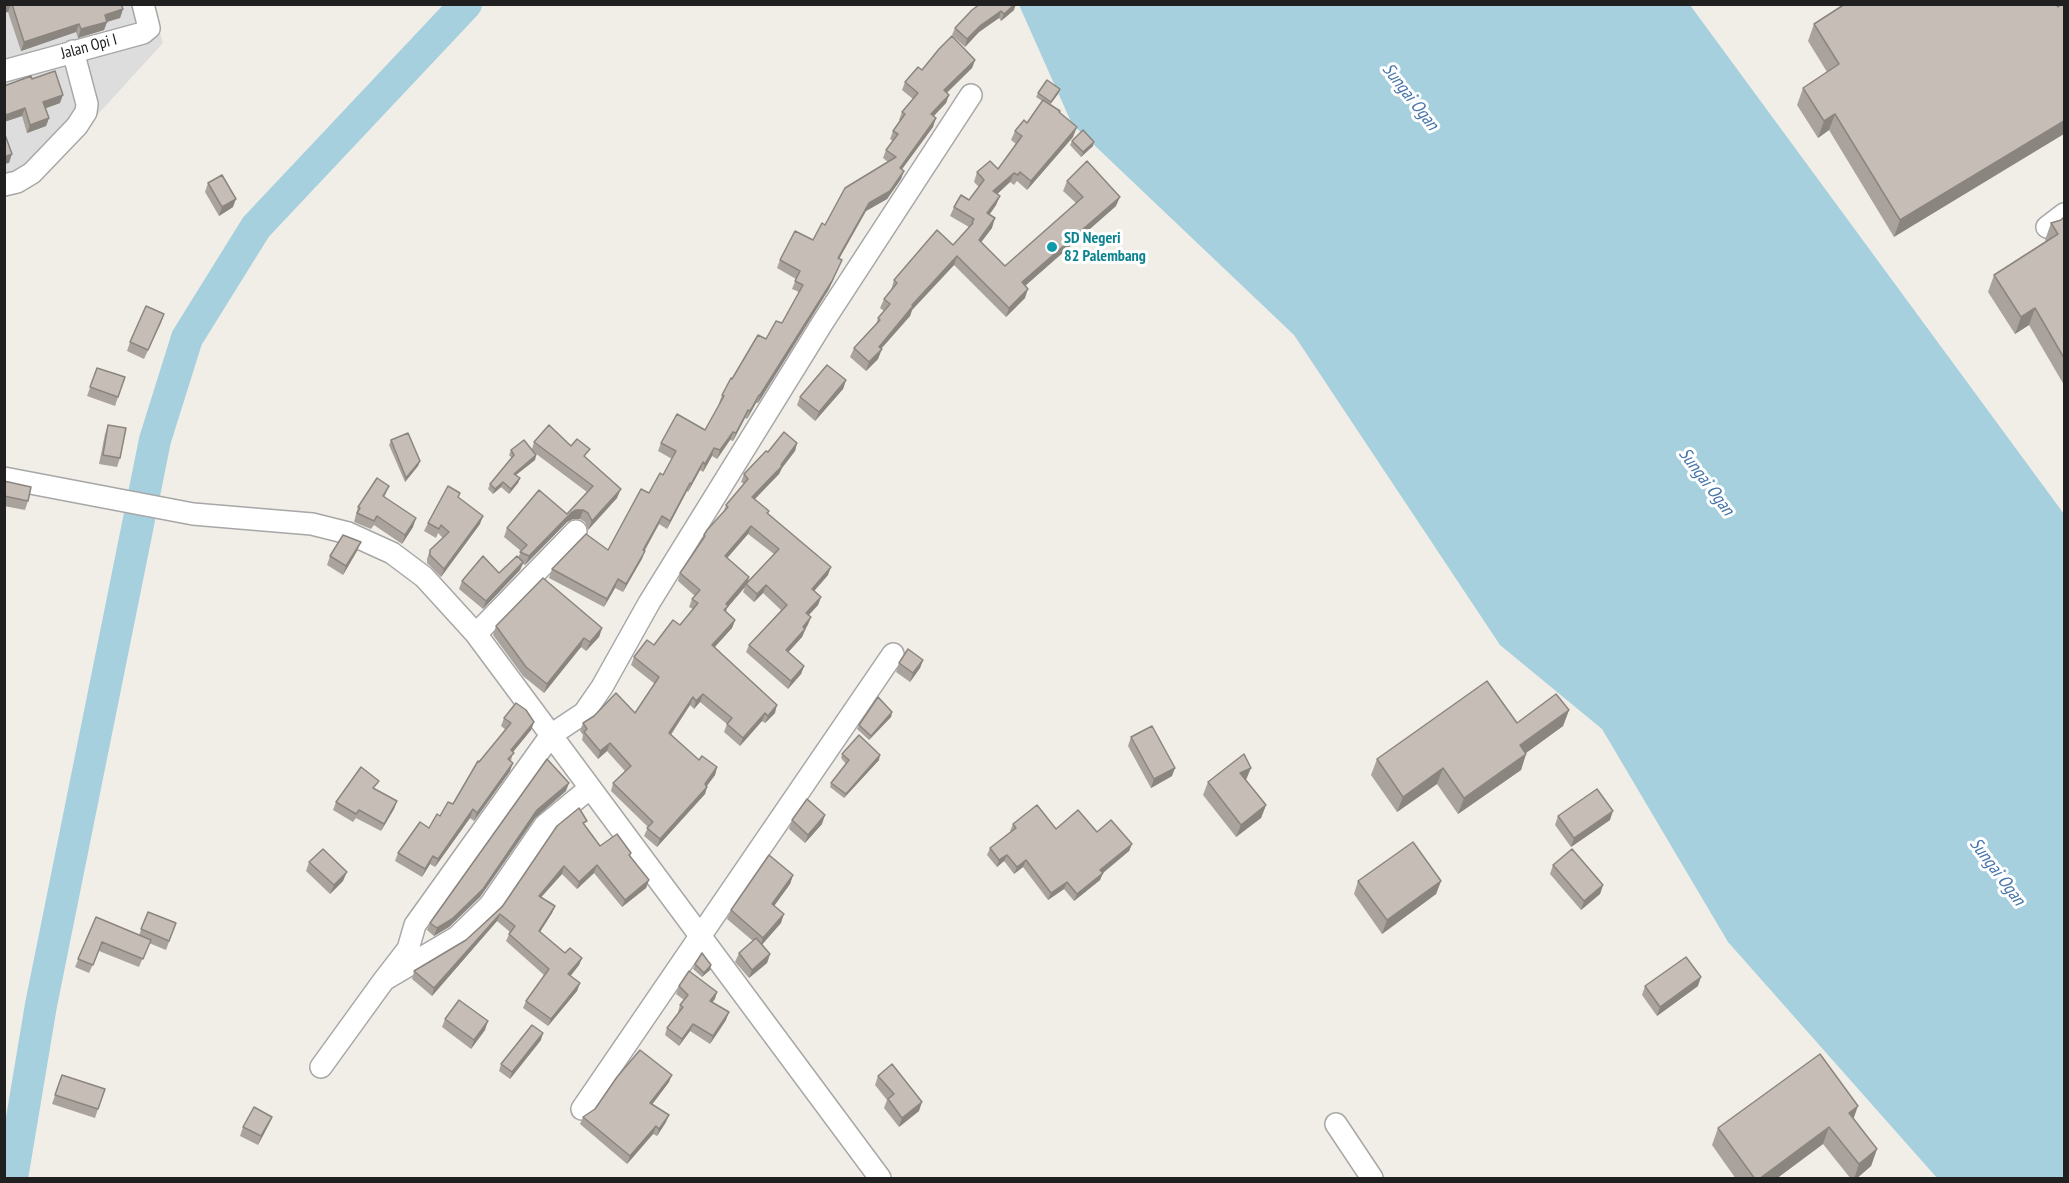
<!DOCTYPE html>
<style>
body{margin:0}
#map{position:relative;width:2069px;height:1183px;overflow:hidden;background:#f1eee7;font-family:"PT Sans Narrow",sans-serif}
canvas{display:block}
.frame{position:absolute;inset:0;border:6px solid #202020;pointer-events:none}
</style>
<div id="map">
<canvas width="2069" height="1183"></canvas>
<div class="frame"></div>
</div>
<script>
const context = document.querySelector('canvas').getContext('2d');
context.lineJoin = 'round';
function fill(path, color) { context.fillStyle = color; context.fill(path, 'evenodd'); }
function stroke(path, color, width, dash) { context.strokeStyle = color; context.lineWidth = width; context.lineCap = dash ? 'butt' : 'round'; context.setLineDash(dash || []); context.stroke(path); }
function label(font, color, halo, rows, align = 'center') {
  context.font = font + ' "PT Sans Narrow",sans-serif'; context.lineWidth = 6; context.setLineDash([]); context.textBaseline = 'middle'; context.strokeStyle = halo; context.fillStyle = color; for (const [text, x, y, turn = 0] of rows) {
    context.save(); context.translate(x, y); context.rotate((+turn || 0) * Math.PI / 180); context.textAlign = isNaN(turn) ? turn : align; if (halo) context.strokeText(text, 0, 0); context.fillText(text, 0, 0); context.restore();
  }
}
fill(new Path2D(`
 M4,5H152L163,43L36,182L4,192Z`), '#dedddd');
fill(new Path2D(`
 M1019,5H1690L2064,514V1178H1937L1728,942L1602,729L1500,645L1294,335L1072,124Z`), '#a7d0df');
stroke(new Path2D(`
 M12,1178L41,1005L155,440L187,338L256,227L466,4`), '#a7d0df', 32);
const minor = new Path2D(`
 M4,71L143,33L149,28L143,4
 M4,185L17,182L32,173L77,126L86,112L87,104L73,51
 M2047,227L2064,214
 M4,478L193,514L312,524L348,533L392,553L424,577L476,634L880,1178
 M476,634L576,531
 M384,980L408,949L415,925L551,735L584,713L602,687L649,603L823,322L971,95
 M321,1067L384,980L457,937L490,905L545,825L590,788
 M582,1109L893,654
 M1336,1124L1372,1178`);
stroke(minor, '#a7a7a7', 24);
stroke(minor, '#fff', 21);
fill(new Path2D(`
 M4,4H121L123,9L120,18L107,22L104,30L78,38L76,32L21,51L8,12Z
 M2056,4L1894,237L1829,130L1818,138L1797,105L1803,88L1827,72L1808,41L1814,24Z
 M972,10H1014L1001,21L999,18L979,32L965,47L952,35L955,28Z
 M975,60L972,68L947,93L949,95L946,103L934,116L933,127L902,169L901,179L887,199L866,211L839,259L842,260L829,289L758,403H756L747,419L745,418L733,441L730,440L717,459L712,456L703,472L700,470L688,492L687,491L667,529L659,524L623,592L615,588L604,607L549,578L552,569L608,550L663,475L672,459L658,451L661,443L705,430L720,403H719L722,395L732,379L766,339L782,323L799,292L792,289L796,279L777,268L780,260L813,240L825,225L888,162L883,158L886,150L893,141L890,139L893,131L900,121L899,120L902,112L913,99L902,90L905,82L922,70Z
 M32,79L60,103L46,108L49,118L46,126L27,133L22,116L4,122V86Z
 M1038,93L1058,94L1050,104L1059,113L1073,137L1027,190L1017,181L1014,185L1010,182L997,194L1000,196L996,205L990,214L992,228L981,242L1005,266L1076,203L1063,191L1067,181L1116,206L1025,286V298L1006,317L954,265L912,310L910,316L881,349L878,359L866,371L850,357L854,348L876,325L878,318L884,311L880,308L884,299L891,290L894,280L953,245L969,227L950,216L954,207L969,200L979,187L974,182L977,172L998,169L1016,144L1011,140L1015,131L1027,123L1042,101L1036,97Z
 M1072,141L1093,146L1081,157L1070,145Z
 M208,183L233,207L219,216L205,192Z
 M2064,217V385L2029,325L2015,334L1988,292L1994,275L2046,241L2045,240L2051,223L2061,220Z
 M164,314L144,359L127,351L130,342Z
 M97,368L125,377L115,406L87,396Z
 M846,380L843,389L815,421L797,405L800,397Z
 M108,425L120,458L117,467L99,464L105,434Z
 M391,440L420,461L418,466L405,482L389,445Z
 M534,442L571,446L586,458L617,498L588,530L585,522L580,519H573L567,522L525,565L523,564L520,570L483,609L459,589L462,581L499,573L518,558L521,551L504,537L507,528L567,514L587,492L535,453L536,455L535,460L516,475L520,478L518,483L509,494L501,487L493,494L488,489L490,484L512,458L509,455L511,450L532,449Z
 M797,443L795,451L782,468L779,474L755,499L769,511L768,514L828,575L814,591L821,597L818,605L809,615L811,617L808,625L805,629L802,637L788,652L804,666L801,674L788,689L746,652L749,645L781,610L763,593L754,602L743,592L745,587L727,608L726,611L735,620L732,628L715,647L775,713L765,723L762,721L740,746L724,732L727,724L700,702L694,709L690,705L671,735L699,760L717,767L715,775L707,786V787L705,794L657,847L644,836L648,827L611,791L613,783L625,771L607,751L598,759L582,740L583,735L580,731L583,723L635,713L655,684L631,665L634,657L654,645L680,625L693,609L689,607L692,599L695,596L678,581L680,573L701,542L704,535L723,513L726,505L744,484L741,482L744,474L768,452ZM748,534L774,554L747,582L727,558Z
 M4,481L28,501L25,510L4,506Z
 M389,486L384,498L413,527L402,544L374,525L371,529L354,522L358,507Z
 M460,493L458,498L480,524L441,577L427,563V559L430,550L443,538L438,533L436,538L424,531L428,523Z
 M357,551L343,575L327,565L330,556Z
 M496,626L602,628L599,637L586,651L581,647L544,693L523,676L493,635Z
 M923,660L920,668L910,682L896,672L899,663Z
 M1569,710L1563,726L1526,753V754L1521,770L1458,814L1437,784L1397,812L1371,775L1377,759L1517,723Z
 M892,712L891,717L869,740L857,729L859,725Z
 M504,718L534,722L531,730L513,752L511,761L510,771L474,821L470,818L435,867L430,864L422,877L395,861L398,853L429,828L440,816L453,804L479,762L506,730L501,726Z
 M1131,737L1172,776L1151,788L1128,746Z
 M842,754L879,760L844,798L830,787L831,783L846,764L841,758Z
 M547,759L566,791L535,818L480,897L449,927L434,936L427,930L430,923Z
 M1246,780L1266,805L1261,818L1236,837L1203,795L1208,782Z
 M376,788L375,789L397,801L394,809L381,831L356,818L353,822L333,810L336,802Z
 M1558,816L1610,820L1571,847L1555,825Z
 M792,820L822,824L805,843L789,829Z
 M1013,824L1056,829L1097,832L1132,844L1129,851L1103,873L1100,880L1074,901L1064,889L1048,900L1023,867L1014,874L1004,861L997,867L987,855L990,848L1011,831H1010Z
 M585,826L600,846L631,853L630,857L649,880L646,888L622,907L594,873L577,889L562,874L541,897L555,906L552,913L540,932L565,953L582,958L579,965L570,976L580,983L577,991L548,1026L523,1008L526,1001L544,975L506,941L510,932L497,921L432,996L412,979L414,971L466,940Z
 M309,862L343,881L330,894L306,871Z
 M1553,865L1603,885L1600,894L1581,910L1550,874Z
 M793,875L790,884L774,906L781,923L762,944L770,954L767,963L749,978L735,962L739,953L753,941L727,919L731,910Z
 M1358,881H1441L1436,894L1382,934L1354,894Z
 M148,912L176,923L166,950L149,943L139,967L99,951L89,973L75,967L96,917L139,935Z
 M695,964L711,965L710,970L702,977L693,969Z
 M679,986L717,992L712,1002L726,1020L710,1044L690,1031L679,1046L665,1035L667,1028L678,1013V1012L680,1005L684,1000L676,994Z
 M1645,986H1698L1657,1016L1642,995Z
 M445,1019L485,1030L471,1049L442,1027Z
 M541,1040L510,1079L499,1071L501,1064Z
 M62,1075L98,1109L95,1118L52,1104Z
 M878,1076L919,1111L899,1127L884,1108L887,1100L875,1085Z
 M669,1082L652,1104L666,1122L657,1136L653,1134L627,1164L580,1124L583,1117Z
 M272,1117L268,1126L258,1145L240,1136L243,1127Z
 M1854,1119L1877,1149L1871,1166L1856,1179H1851L1823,1144L1776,1179H1736L1712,1145L1718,1128Z`), '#aaa39d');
fill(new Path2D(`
 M8,4H11L8,12L4,13V5Z
 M1015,4H1016L1014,10L1001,21L1004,14Z
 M123,9L120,18L106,22H107L104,30L78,38L81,29L105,15Z
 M1001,11L999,18L979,32L965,47L967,39L981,25Z
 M79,24L76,32L21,51L24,42Z
 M975,60L972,68L941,98L944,90Z
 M1060,89L1058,94L1049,106L1051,102Z
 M63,95L60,103L41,110L43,102Z
 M949,95L946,103L928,122L931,114Z
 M25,108L22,116L4,122L6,115Z
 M1835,114L1829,130L1818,138L1824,121Z
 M49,118L46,126L27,133L30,125Z
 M936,118L933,127L897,176L900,168Z
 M2064,121V134L1894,237L1900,220Z
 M1077,127L1073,137L1027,190L1031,181Z
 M1094,142L1093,146L1081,157L1083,152Z
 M12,154L9,163L4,164V157Z
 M904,171L901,179L887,199L866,211L835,266L838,258L869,203Z
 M1014,173L1010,182L990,201L993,191Z
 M1000,196L996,205L984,222L987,213Z
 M1120,197L1116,206L1018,292L1022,282Z
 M236,199L233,207L219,216L222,207Z
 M995,218L992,228L976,249L979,240Z
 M957,256L954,265L912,310L910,316L880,350L882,349L878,359L866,371L869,362L879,347L912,305Z
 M842,260L829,289L758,403L760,395Z
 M1028,289L1025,298L1006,317L1009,308Z
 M2035,308L2029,325L2015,334L2021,317Z
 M164,314L161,323L144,359Z
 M846,380L843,389L815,421L819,412Z
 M759,395L756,403L747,419L750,411Z
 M748,410L745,418L733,441L736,433Z
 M733,432L730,440L717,459L720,450Z
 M797,443L795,451L782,468L779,474L749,505L752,497L781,465Z
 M714,448L712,456L703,472L705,464Z
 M536,455L535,460L512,478L514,474Z
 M420,461L418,466L405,482L406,478Z
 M703,462L700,470L688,492L691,484Z
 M520,478L518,483L509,494L511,489Z
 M503,482L501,487L493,494L495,489Z
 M690,483L687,491L667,529L670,521Z
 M621,489L617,498L588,530L592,521Z
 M576,510H583L580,519H573L567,522L525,565L529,556L571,513Z
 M483,516L480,524L441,577L444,569Z
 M662,516L659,524L640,558L643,550Z
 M416,518L413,527L402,544L405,535Z
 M751,526L748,534L722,564L725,556Z
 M361,542L357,551L343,575L346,566Z
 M645,551L642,559L623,592L626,584Z
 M523,562L520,570L483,609L486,601Z
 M831,567L828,575L809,597L812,589Z
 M749,577L747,585L746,584L745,587L727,608L725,614L722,618L726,604Z
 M618,579L615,588L604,607L607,599Z
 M766,585L763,593L754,602L757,594Z
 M821,597L818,605L803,621L806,613Z
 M811,617L802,637L783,658L786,650L803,627Z
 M735,620L732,628L709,653L712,645Z
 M602,628L599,637L586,651L590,642Z
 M584,638L581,647L544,693L547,684Z
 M923,660L920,668L910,682L913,673Z
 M804,666L801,674L788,689L791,681Z
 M703,694L700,702L694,709L696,701Z
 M693,697L690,705L666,741L669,733Z
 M777,705L775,713L765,723L768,716Z
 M1569,710L1563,726L1515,761L1520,745Z
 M892,712L891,717L869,740L871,736Z
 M765,713L762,721L740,746L743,738Z
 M534,722L531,730L508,758L511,750Z
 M610,743L607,751L598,759L600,751Z
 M1526,754L1521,770L1458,814L1464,798Z
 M880,755L879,760L844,798L846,794Z
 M513,763L510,771L474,821L477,813Z
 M717,767L715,775L702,792L705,784Z
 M1175,768L1172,776L1151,788L1154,779Z
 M1251,768L1246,780L1240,773Z
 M1443,768L1437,784L1397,812L1403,797Z
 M569,783L566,791L535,818L480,897L449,927L434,936L437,928L537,810Z
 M707,787L705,794L657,847L660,839Z
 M397,801L394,809L381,831L384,824Z
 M1266,805L1261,818L1236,837L1241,825Z
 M473,809L470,818L435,867L438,859Z
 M1613,811L1610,820L1571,847L1574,838Z
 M825,815L822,824L805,843L808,835Z
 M1132,844L1129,851L1098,877L1100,870Z
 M1007,855L1004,861L997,867L999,860Z
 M433,856L430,864L422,877L425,869Z
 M1026,860L1023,867L1014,874L1017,867Z
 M597,865L594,873L577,889L579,882Z
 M564,866L562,874L536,903L539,896Z
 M347,872L343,881L330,894L334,885Z
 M1103,873L1100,880L1074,901L1077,894Z
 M793,875L790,884L769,913L772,904Z
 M649,880L646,888L622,907L625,900Z
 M1441,881L1436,894L1382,934L1387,920Z
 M1067,882L1064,889L1048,900L1051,893Z
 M1603,885L1600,894L1581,910L1584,901Z
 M555,906L552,913L536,938L539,931Z
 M500,914L497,921L432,996L434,988Z
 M784,914L781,923L760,947L763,938Z
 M770,954L767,963L749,978L752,970Z
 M582,958L579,965L566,982L568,974Z
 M711,965L710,970L702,977L704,973Z
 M1701,977L1698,986L1657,1016L1660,1007Z
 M580,983L577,991L548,1026L551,1019Z
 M717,992L715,999L708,1008L710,1001Z
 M729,1012L726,1020L710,1044L713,1036Z
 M488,1021L485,1030L471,1049L474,1040Z
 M693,1024L690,1031L679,1046L682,1039Z
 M543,1033L541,1040L510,1079L512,1072Z
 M672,1075L669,1082L648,1110L650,1103Z
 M922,1102L919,1111L899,1127L902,1118Z
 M1858,1106L1852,1123L1849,1113Z
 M669,1115L666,1122L657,1136L659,1129Z
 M272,1117L268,1126L258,1145L261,1136Z
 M656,1126L653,1134L627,1164L630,1156Z
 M1829,1127L1823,1144L1776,1179H1759Z
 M1877,1149L1871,1166L1856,1179H1854L1859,1164Z`), '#8b857f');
const building = new Path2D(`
 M12,4H121L123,9L105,15L107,22L81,29L79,24L24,42Z
 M980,4H1015L1004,14L1001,11L981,25L967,39L955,28L972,10Z
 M1845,4H2056L2058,7L2062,4H2064V121L1900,220L1835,114L1824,121L1803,88L1839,64L1814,24Z
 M952,36L975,60L944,90L949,95L931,114L936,118L900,168L904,171L890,191L869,203L838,258L842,260L832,281L760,395H759L750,411L748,410L736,433L733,432L720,450L714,448L705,464L703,462L691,484L690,483L670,521L662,516L643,550L645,551L626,584L618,579L607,599L552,569L586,534L608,550L641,489L649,493L660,473L663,475L676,451L661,443L677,414L705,430L724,396L722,395L731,378L732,379L758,335L766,339L776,321L782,323L803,285L795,281L800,271L780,260L795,231L813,240L822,223L825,225L845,188L896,157L886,150L898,134L893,131L905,114L902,112L918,93L905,82L918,67L922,70L939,49Z
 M55,71L63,95L43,102L49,118L30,125L25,108L6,115L4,110V86L31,76L32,79Z
 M1047,80L1060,89L1051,102L1038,93Z
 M1043,100L1060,111L1059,112L1077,127L1031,181L1020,172L1018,175L1014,173L993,191L1000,196L987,213L995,218L979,240L1005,266L1083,197L1067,181L1087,161L1120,197L1022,282L1028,289L1009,308L957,256L912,305L913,306L879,347L882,349L869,362L854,348L880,320L878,318L890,304L884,299L897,283L894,280L937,230L953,245L973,223L972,222L974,219L954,207L961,195L969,200L984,180L977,172L990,161L998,169L1022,136L1015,131L1024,120L1027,123Z
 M1083,130L1094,142L1083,152L1072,141Z
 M4,132L12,154L4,157Z
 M222,175L236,199L222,207L208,183Z
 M2064,217V358L2035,308L2021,317L1994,275L2058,234L2051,223L2061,220Z
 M146,306L164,314L148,350L130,342Z
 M827,365L846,380L819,412L800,397Z
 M97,368L125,377L118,397L90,387Z
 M108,425L126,428L120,458L103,455Z
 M549,425L571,446L577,439L590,449L584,456L621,489L592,521L588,513L583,510H576L571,513L529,556L520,552L527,545L507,528L539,490L567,514L593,486L534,442Z
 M784,432L797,443L781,465L782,466L752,497L769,511L767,513L831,567L812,589L821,597L806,613L811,617L803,627L805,629L786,650L804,666L791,681L749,645L787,605L766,585L757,594L746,584L779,549L751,526L725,556L749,577L726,604L728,606L724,610L735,620L712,645L777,705L768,716L765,713L743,738L727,724L732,718L703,694L696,701L693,697L669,733L699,760L702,756L717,767L705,784L707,787L660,839L647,828L653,822L613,783L631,766L610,743L600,751L584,732L587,729L583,723L594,716L616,693L635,713L659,677L634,657L647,640L654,645L673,620L680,625L698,603L692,599L700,590L680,573L705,536L704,535L707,530L728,507L726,505L748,479L744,474L766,451L768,452Z
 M408,433L420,461L406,478L391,440Z
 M524,440L536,455L514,474L520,478L511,489L503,482L495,489L490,484L514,455L511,450Z
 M377,478L389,486L383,496L416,518L405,535L377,516L374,521L357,513L360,508L358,507Z
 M4,481L31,487L28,501L4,496Z
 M448,486L460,493L458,497L483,516L444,569L430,555V550L449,532L441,525L439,529L428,523Z
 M343,535L361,542L346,566L330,556Z
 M483,556L499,573L517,556L523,562L486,601L462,581Z
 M543,578L602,628L590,642L584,638L547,684L526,667L496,626Z
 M908,649L923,660L913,673L899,663Z
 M1487,681L1517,723L1556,694L1569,710L1520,745L1526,754L1464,798L1443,768L1403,797L1377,759Z
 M878,697L892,712L871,736L859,725Z
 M516,703L526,710L534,722L511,750L514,753L508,759L513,763L477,813L473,809L438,859L433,856L425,869L398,853L420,822L429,828L437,814L440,816L448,802L453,804L478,761L479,762L511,723L504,718Z
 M1152,726L1175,768L1154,779L1131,737Z
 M859,735L880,755L846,794L831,783L849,760L842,754Z
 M1244,754L1251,768L1240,773L1266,805L1241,825L1208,782Z
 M547,759L569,783L537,810L483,889L452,919L437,928L430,923Z
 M361,767L379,781L373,788L397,801L384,824L359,810L356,814L336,802Z
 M1597,789L1613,811L1574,838L1558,816Z
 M807,799L825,815L808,835L792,820Z
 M1037,805L1056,829L1078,810L1097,832L1111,820L1132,844L1100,870L1103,873L1077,894L1067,882L1051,893L1026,860L1017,867L1007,855L999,860L990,848L1016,828L1013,824Z
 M579,808L587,821L583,823L600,846L617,834L631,853L629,855L649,880L625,900L597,865L579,882L564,866L539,896L555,906L539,931L565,953L570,948L582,958L568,974L580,983L551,1019L526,1001L549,969L509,934L515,926L500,914L434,988L414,971L466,940L502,907L557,826Z
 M1413,842L1441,881L1387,920L1358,881Z
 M323,849L347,872L334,885L309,862Z
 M1572,849L1603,885L1584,901L1553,865Z
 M769,855L793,875L772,904L784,914L763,938L731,910Z
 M148,912L176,923L169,941L141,929Z
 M96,917L151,940L143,959L102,942L93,965L78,959Z
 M756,938L770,954L752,970L739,953Z
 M702,953L711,965L704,973L695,964Z
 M1686,957L1701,977L1660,1007L1645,986Z
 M689,971L717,992L710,1001L729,1012L713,1036L693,1024L682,1039L667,1028L683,1007L680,1005L688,995L679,986Z
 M459,1000L488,1021L474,1040L445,1019Z
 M532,1025L543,1033L512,1072L501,1064Z
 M640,1050L672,1075L650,1103L669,1115L659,1129L656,1126L630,1156L583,1117L595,1109L617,1077Z
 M1820,1054L1858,1106L1849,1113L1877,1149L1859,1164L1829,1127L1759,1179H1755L1718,1128Z
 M892,1064L922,1102L902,1118L888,1099L894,1094L878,1076Z
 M62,1075L105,1089L98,1109L55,1095Z
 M254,1107L272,1117L261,1136L243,1127Z`);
fill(building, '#c6beb6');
stroke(building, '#8b857f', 1.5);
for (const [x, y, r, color] of [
 [1052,247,6,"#0f9aa8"]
]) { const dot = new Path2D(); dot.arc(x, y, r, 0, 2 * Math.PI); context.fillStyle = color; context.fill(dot); stroke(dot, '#fff', 2); }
label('16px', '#202020', '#fff', [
 ["Jalan Opi I",89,47,-15]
]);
label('bold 16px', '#0d838f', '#fff', [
 ["SD Negeri",1064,238],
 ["82 Palembang",1064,256]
], 'left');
label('italic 18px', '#4775aa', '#fff', [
 ["Sungai Ogan",1410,97,52],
 ["Sungai Ogan",1706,482,53],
 ["Sungai Ogan",1997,872,53]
]);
</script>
